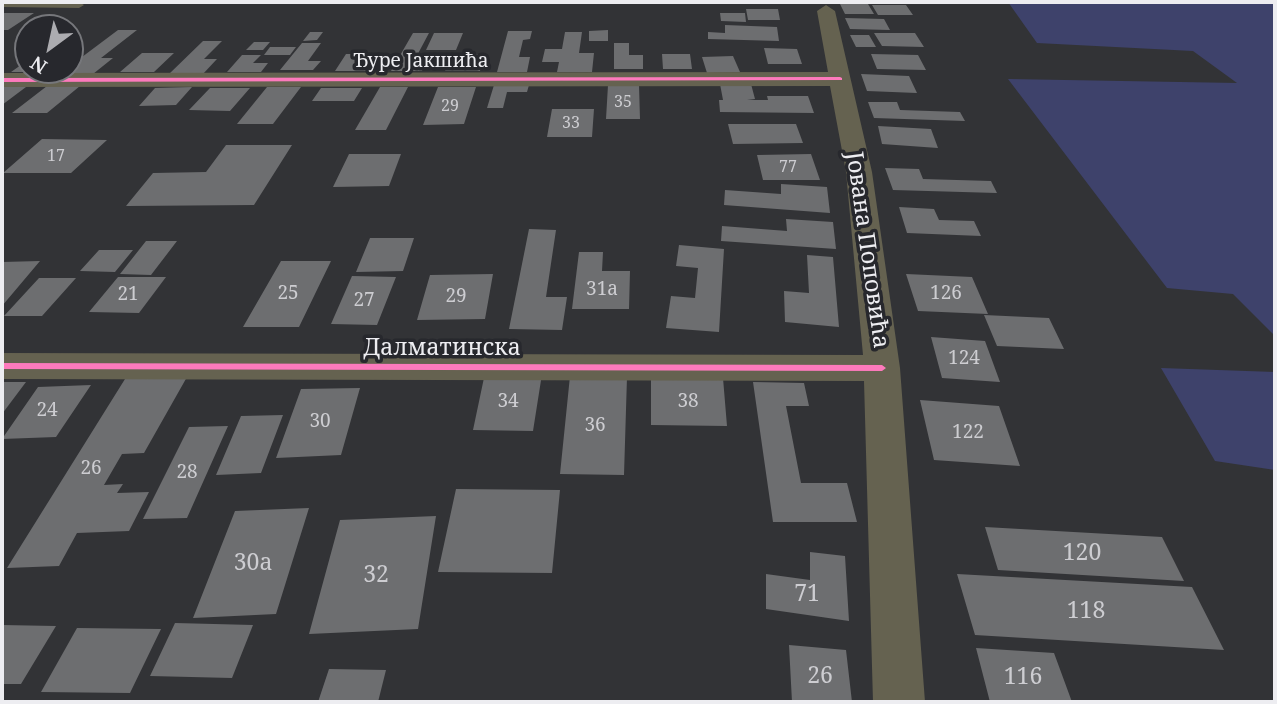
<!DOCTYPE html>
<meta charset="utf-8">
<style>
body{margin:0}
#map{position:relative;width:1277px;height:704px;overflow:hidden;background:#323336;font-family:"Noto Serif",serif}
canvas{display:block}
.frame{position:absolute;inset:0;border:4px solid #ededf1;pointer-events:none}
.north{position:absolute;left:14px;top:14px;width:70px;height:70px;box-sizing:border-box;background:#27282d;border:2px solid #76777b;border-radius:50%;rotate:213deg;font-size:19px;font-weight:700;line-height:28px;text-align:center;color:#ededf1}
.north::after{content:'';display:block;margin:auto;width:24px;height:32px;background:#acacb0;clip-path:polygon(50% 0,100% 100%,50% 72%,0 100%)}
</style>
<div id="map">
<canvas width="1277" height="704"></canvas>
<div class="frame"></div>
<div class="north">N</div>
</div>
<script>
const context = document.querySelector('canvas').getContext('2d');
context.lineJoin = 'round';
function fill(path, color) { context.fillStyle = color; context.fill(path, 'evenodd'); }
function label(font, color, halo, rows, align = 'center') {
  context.font = font + ' "Noto Serif",serif'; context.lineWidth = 7; context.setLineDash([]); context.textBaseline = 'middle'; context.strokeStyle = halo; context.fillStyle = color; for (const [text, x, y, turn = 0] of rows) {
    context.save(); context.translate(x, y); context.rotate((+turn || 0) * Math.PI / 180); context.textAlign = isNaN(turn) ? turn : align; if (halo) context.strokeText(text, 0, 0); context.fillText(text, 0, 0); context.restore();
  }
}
fill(new Path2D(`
 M1008,2H1275V336L1233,294L1167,288L1008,79L1237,83L1193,51L1037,43Z
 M1161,368L1275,372V470L1215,461Z`), '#3e426b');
fill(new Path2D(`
 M840,4H868L874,14H845Z
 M872,5H906L913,15H878Z
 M746,9H778L780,20H748Z
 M2,13H34L8,30H2Z
 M720,13H745L746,22L721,21Z
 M845,18L884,19L890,30L850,29Z
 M725,25L777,27L779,41L708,39V32L725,33Z
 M118,30H137L101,58H113L93,74H60L70,70V66Z
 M608,30V41H589V31Z
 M508,31H532L530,39L523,40L519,57H530L527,72H497Z
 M310,32H323L317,40L303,41Z
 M565,32H582L579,53H594L592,72H557L559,62H542L545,49H562Z
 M413,33H429L413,63H426L422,71H391Z
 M434,33H463L456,50H426Z
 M874,33H915L924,47L882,46Z
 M850,35H869L876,47H856Z
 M203,41H222L204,59H217L202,75H168Z
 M254,42H270L263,50H246Z
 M302,43H321L308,61H321L313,70H280Z
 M614,43H629V55H643V69H614Z
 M270,47H296L290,55H264Z
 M764,48L797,49L802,64H768Z
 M142,53H174L154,72H120Z
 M346,54H377L367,71H335Z
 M453,54H485L480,71H445Z
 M662,54H690L692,69H663Z
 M871,54L918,55L926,70L877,69Z
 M242,55H261L253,63H268L261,72H227Z
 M733,56L740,72L707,73L702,57Z
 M28,60V72H11Z
 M861,74L909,76L917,93L867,91Z
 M720,84H751L755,99L747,100H768L767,96H808L814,113L720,112L719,100H723Z
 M494,85H529L527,92H507L503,108H487Z
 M608,85H639L640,119H606Z
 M47,86H80L47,113H12Z
 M2,87H26L2,105Z
 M192,87L176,105L139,106L155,88Z
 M267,87H301L273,124H237Z
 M380,87H408L386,130H355Z
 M438,87H476L464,124L423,125Z
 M210,88H250L230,111L189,110Z
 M321,88H362L354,101H312Z
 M868,102H897L900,110L960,112L965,121L874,118Z
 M552,109H594L592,137H547Z
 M728,124H796L803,143L733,144Z
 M878,126L931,129L938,148L882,144Z
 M42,139L107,140L71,173H3Z
 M226,145H292L254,205L126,206L153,173L206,172Z
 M349,154H401L389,186L333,187Z
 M811,154L820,180H763L757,155Z
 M885,168L919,169L923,179L991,181L997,193L893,190Z
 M781,184L827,187L830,213L724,205L725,190L781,194Z
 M899,207L934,209L939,220L974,221L981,236L907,233Z
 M786,219L833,222L836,249L721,241L722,226L787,231Z
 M529,229L556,230L546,297H567L562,330L509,329Z
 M370,238H414L403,271L356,272Z
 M146,241H177L151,275L120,274Z
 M679,245L724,249L719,332L666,328L671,296L695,298L698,268L676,266Z
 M99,250H133L115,272L80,271Z
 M579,252H603L602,271H630L629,309H572Z
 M807,255L833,257L839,327L785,322L784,291L809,293Z
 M40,261L2,306V262Z
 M281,261H331L299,327H243Z
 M493,274L485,319L417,320L430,275Z
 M906,274L972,277L988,314L918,311Z
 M352,276L396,277L377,325L331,324Z
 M118,277H166L139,313L89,312Z
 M39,278H76L42,316H4Z
 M984,315L1049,318L1064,349L997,346Z
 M931,337L985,341L1000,382L942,378Z
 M485,373L542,374L533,431L473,430Z
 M570,376L627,377L624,475L560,474Z
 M187,377L144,453L122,454L104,485L123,484L117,493L149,492L129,531L77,533L59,566L7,568L125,379Z
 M651,378H723L727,426L651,425Z
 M2,382H26L2,414Z
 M753,382L804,383L809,406H786L801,483H847L857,522H773Z
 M91,385L56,437L2,439L38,387Z
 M360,388L341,455L276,458L301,389Z
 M920,400L999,406L1020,466L934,460Z
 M283,415L261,473L216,475L241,416Z
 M228,426L187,518L143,519L189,427Z
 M456,489L560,490L552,573L438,572Z
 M309,508L276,614L193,618L235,511Z
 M436,516L418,629L309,634L340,520Z
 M985,527L1162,537L1184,581L998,570Z
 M810,552L845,556L849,621L766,609V574L810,580Z
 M957,574L1192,587L1224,650L975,635Z
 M175,623L253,625L232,678L150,676Z
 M2,625L56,626L21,684H2Z
 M77,628L161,629L130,693L41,692Z
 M789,645L846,650L852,702H792Z
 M976,648L1054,653L1072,702H990Z
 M329,669L386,670L378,702H318Z`), '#6d6e70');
fill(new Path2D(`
 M2,2H79L84,5L79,8L2,7Z`), '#656250');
fill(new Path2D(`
 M826,5L835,11L872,172L900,368L925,702H873L864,381L2,379V353L863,355L846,172L830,86L2,87V73L828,72L817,11Z`), '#656250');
fill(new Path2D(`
 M840,77L842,78V80L2,82V78Z
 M2,363L882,365L886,368L882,371L2,369Z`), '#fd7abc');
label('16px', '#cdcdd1', null, [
 ["35",623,102],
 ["29",450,106],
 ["33",571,123],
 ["17",56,156],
 ["77",788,167]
]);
label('19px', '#ededf1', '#27282d', [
 ["Ђуре Јакшића",421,62]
]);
label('19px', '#cdcdd1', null, [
 ["31a",602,290],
 ["25",288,294],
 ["126",946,294],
 ["21",128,295],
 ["29",456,297],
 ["27",364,301],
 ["124",964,359],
 ["34",508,402],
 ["38",688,402],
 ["24",47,411],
 ["30",320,422],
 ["36",595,426],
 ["122",968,433],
 ["26",91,469],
 ["28",187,473]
]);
label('23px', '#ededf1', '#27282d', [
 ["Јована Поповића",867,250,82],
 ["Далматинска",442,348]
]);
label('23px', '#cdcdd1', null, [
 ["120",1082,553],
 ["30a",253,563],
 ["32",376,575],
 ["71",807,594],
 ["118",1086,611],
 ["26",820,676],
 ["116",1023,677]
]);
</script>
